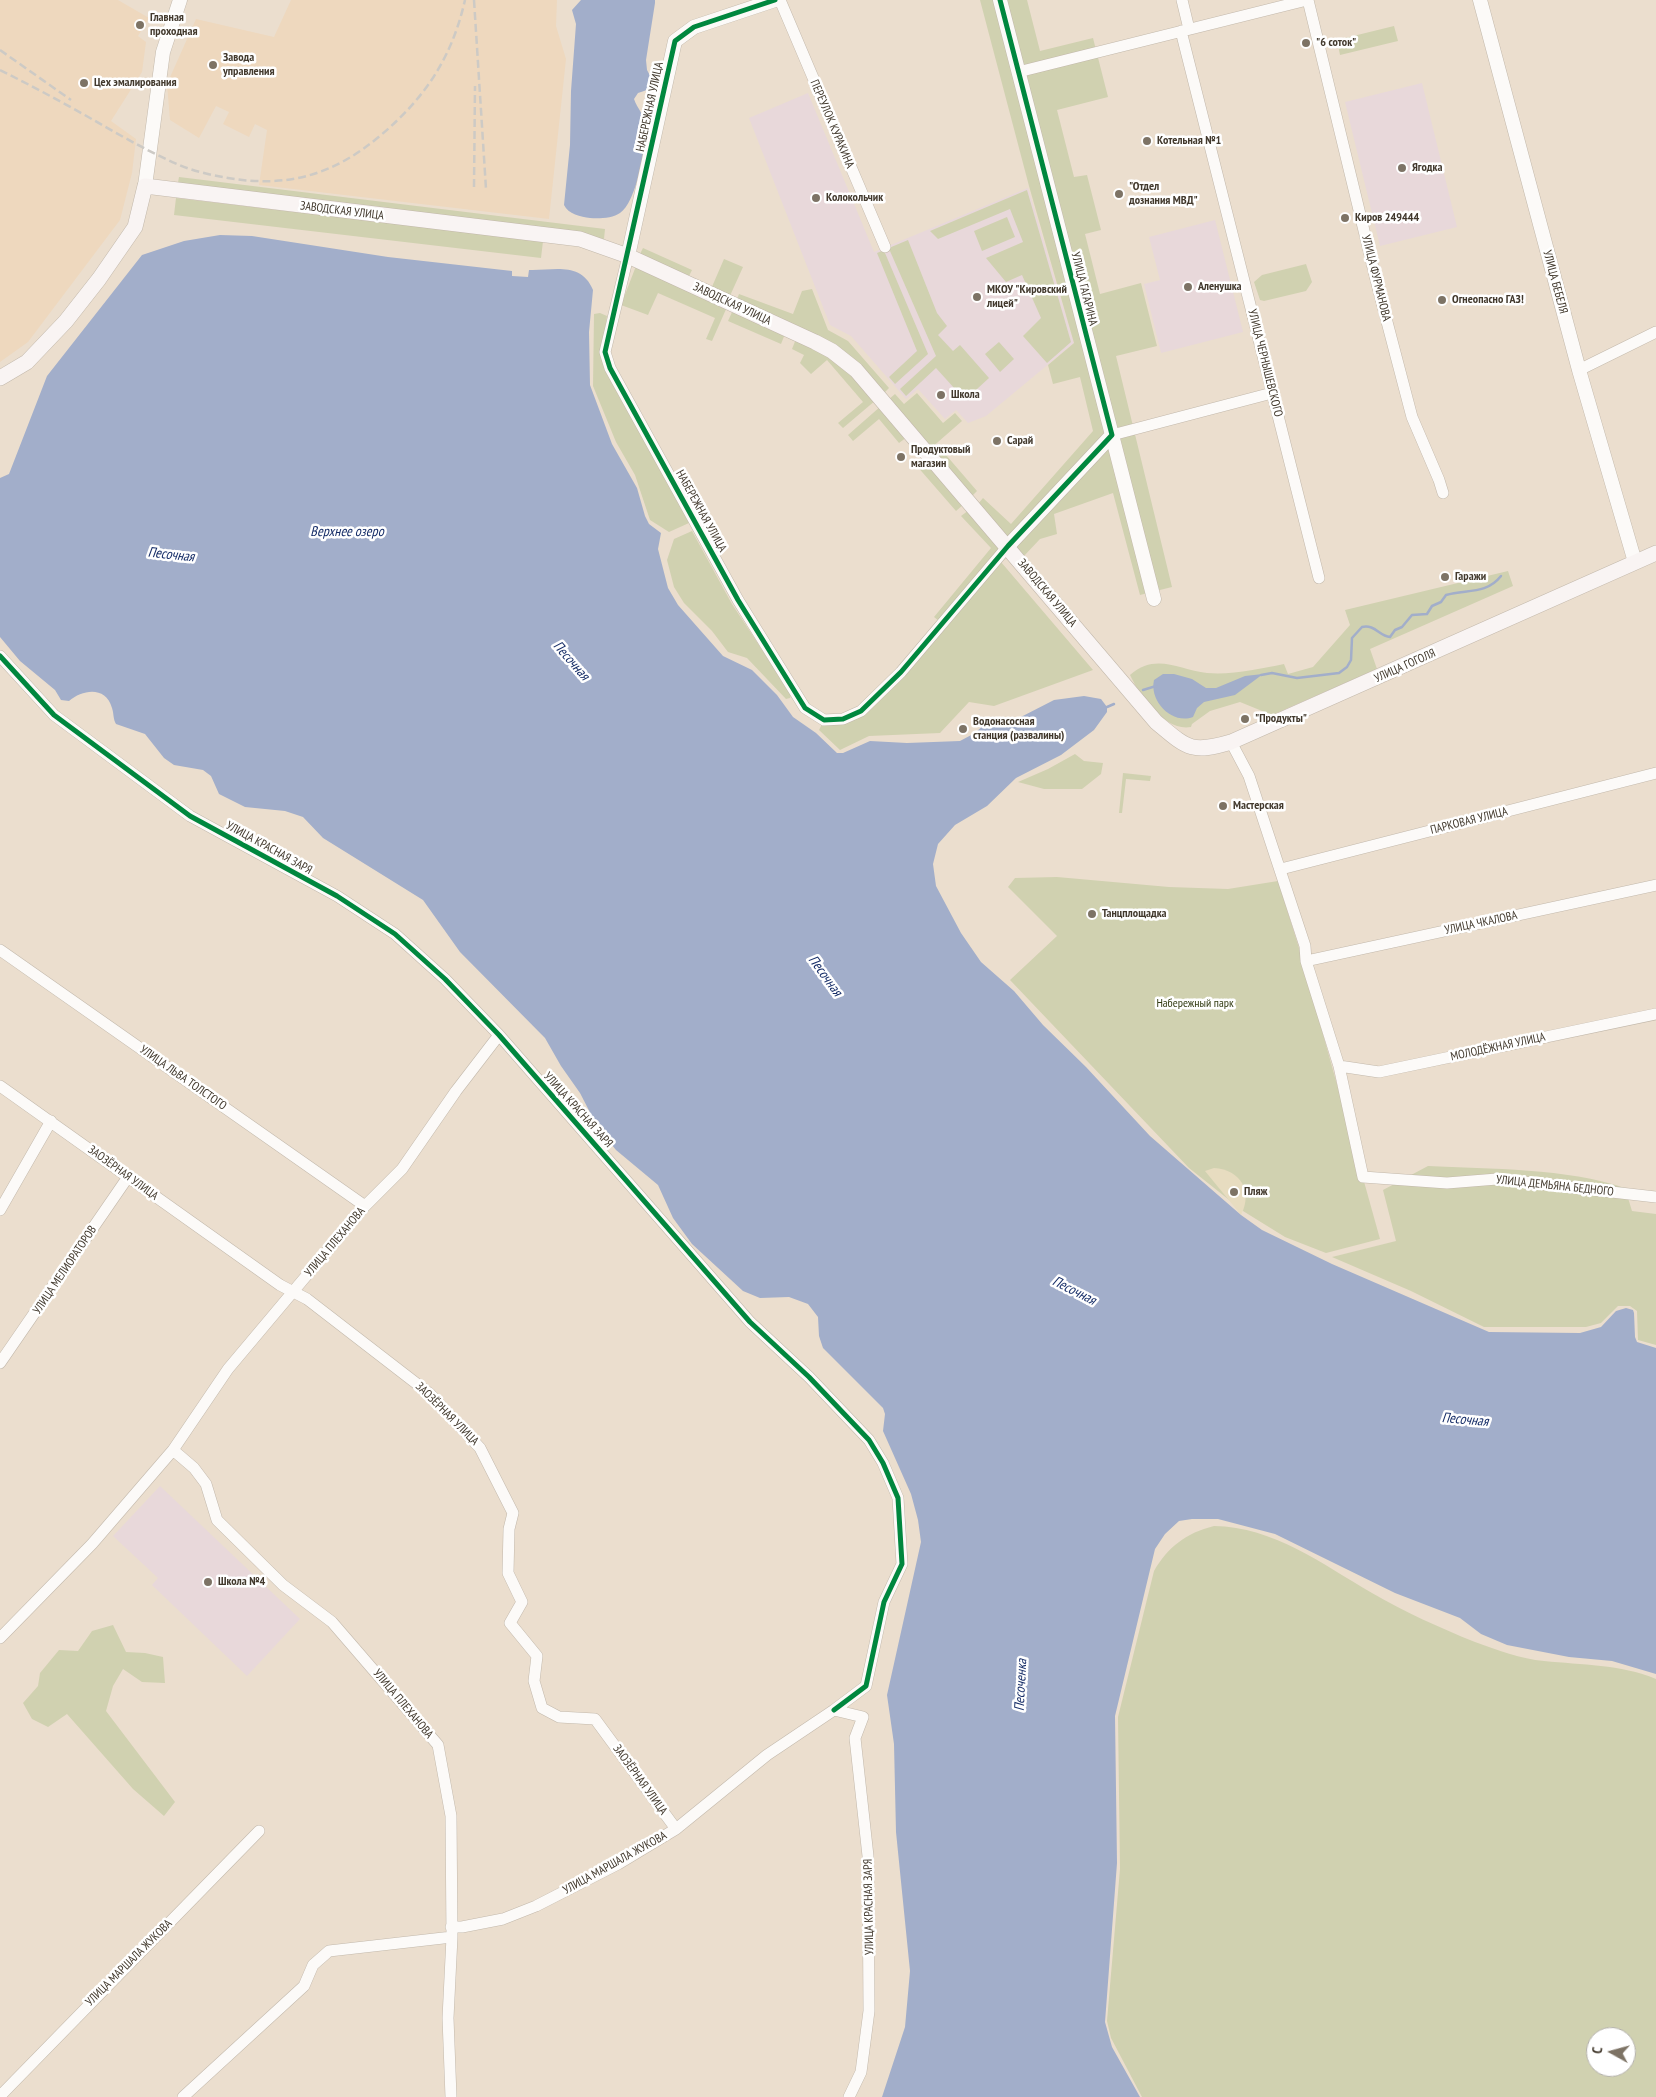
<!DOCTYPE html>
<meta charset="utf-8">
<style>
body{margin:0}
#map{position:relative;width:1656px;height:2097px;overflow:hidden;background:#ebdece;font-family:"PT Sans Narrow",sans-serif}
canvas{display:block}
.north{position:absolute;left:1586px;top:2027px;width:50px;height:50px;box-sizing:border-box;background:#fff;border:1px solid #b3b0ab;border-radius:50%;rotate:277deg;font-size:14px;font-weight:700;line-height:20px;text-align:center;color:#42392d}
.north::after{content:'';display:block;margin:auto;width:18px;height:22px;background:#7d7365;clip-path:polygon(50% 0,100% 100%,50% 72%,0 100%)}
</style>
<div id="map">
<canvas width="1656" height="2097"></canvas>
<div class="north">С</div>
</div>
<script>
const context = document.querySelector('canvas').getContext('2d');
context.lineJoin = 'round';
function fill(path, color) { context.fillStyle = color; context.fill(path, 'evenodd'); }
function stroke(path, color, width, dash) { context.strokeStyle = color; context.lineWidth = width; context.lineCap = dash ? 'butt' : 'round'; context.setLineDash(dash || []); context.stroke(path); }
function label(font, color, halo, rows, align = 'center') {
  context.font = font + ' "PT Sans Narrow",sans-serif'; context.lineWidth = 5; context.setLineDash([]); context.textBaseline = 'middle'; context.strokeStyle = halo; context.fillStyle = color; for (const [text, x, y, turn = 0] of rows) {
    context.save(); context.translate(x, y); context.rotate((+turn || 0) * Math.PI / 180); context.textAlign = isNaN(turn) ? turn : align; if (halo) context.strokeText(text, 0, 0); context.fillText(text, 0, 0); context.restore();
  }
}
fill(new Path2D(`
 M0,0H118L149,18L138,36L146,42L142,72L111,121L136,139L132,173L120,220L28,342L0,362Z
 M291,0H557L556,26L566,59L549,219L259,185L267,130L255,124L249,137L223,124L229,112L216,106L199,138L170,120L167,84L196,19L274,37Z`), '#eed8be');
fill(new Path2D(`
 M1422,83L1457,227L1380,246L1345,102Z
 M808,93L874,252L1028,188L1074,343L986,416L968,423L956,410L945,419L918,389L906,399L851,336L830,325L749,118Z
 M1215,220L1243,332L1161,353L1144,284L1160,280L1149,237Z
 M160,1486L300,1619L247,1676L152,1585L158,1578L113,1536Z`), '#e8d8da');
fill(new Path2D(`
 M980,0H1027L1040,51L1093,38L1108,97L1057,110L1074,177L1087,175L1101,230L1085,234L1100,294L1141,283L1157,346L1116,356L1172,587L1140,595L1113,493L1054,514L1057,534L1040,539L1024,556L978,504L983,498L1011,524L1093,431L1080,377L1053,384L1048,365L1074,343L1029,186Z
 M1394,26L1398,41L1340,55L1337,40Z
 M179,177L605,229L604,239L177,188Z
 M1027,190L1071,342L1047,363L1023,336L1041,318L1022,275L1006,282L986,258L1023,242L1010,209L938,239L930,231Z
 M176,198L543,241L541,258L174,215Z
 M1007,217L1015,237L982,251L974,231Z
 M908,240L937,313L947,326L938,335L953,351L960,345L989,378L965,400L936,368L906,396L900,389L936,356L890,251L885,253L928,354L895,384L889,377L917,351L877,253Z
 M643,248L692,270L688,278L639,256Z
 M724,259L743,267L729,298L711,289Z
 M1306,264L1312,282L1306,291L1264,301L1260,300L1254,282L1262,275Z
 M636,266L727,307L712,341L706,339L715,318L658,293L648,315L621,305Z
 M812,289L828,330L848,341L889,388L883,394L859,367L736,302L739,294L793,314L802,291Z
 M733,310L785,334L781,344L728,321Z
 M600,313L607,316L602,352L606,369L689,523L669,532L650,520L635,475L616,442L593,386L594,314Z
 M796,339L829,354L876,400L843,428L838,423L863,402L827,360L811,374L800,363L804,355L792,349Z
 M999,342L1014,359L1000,372L985,354Z
 M917,393L943,423L955,413L962,421L930,449L888,400L895,394L904,404Z
 M881,406L907,437L899,443L879,419L853,441L848,435Z
 M940,448L977,491L971,497L933,454Z
 M924,458L964,504L956,511L916,465Z
 M969,510L1002,546L939,621L934,617L991,548L961,516Z
 M692,531L732,604L791,694L790,698L786,699L747,658L728,652L712,631L684,603L674,587L667,560L674,539Z
 M1001,562L1093,670L994,706L969,702L940,733L869,736L840,750L819,730L822,724L845,723Z
 M1508,571L1513,586L1370,649L1377,669L1272,715L1240,702L1210,711L1192,724L1191,727C1165,732 1140,696 1130,675C1156,652 1179,670 1207,673C1233,675 1259,669 1284,664L1288,674L1313,667L1350,625L1345,610Z
 M1075,754L1084,761L1103,763L1101,774L1082,789H1044L1018,782L1048,769Z
 M1123,773L1151,776L1150,781L1126,779L1122,813H1119Z
 M1057,877L1169,887L1228,889L1278,881L1299,948L1380,1239L1326,1253L1285,1237L1243,1211L1189,1168L1010,980L1057,936L1008,887L1015,878Z
 M1428,1166C1490,1169 1567,1168 1625,1188L1632,1211L1656,1214V1345L1638,1340L1637,1311L1630,1306H1618L1601,1323L1586,1327H1484L1411,1291L1332,1257L1396,1241L1383,1190Z
 M1214,1526C1274,1527 1322,1564 1372,1593C1405,1612 1440,1628 1475,1642C1497,1650 1521,1659 1544,1661C1582,1665 1620,1664 1656,1679V2097H1142L1111,2038L1107,2021L1120,1869L1118,1717L1154,1571C1168,1547 1186,1533 1214,1526ZM1596,2037H1626V2067H1596Z
 M113,1625L126,1652L145,1653L163,1657L165,1683L142,1682L123,1669L113,1686L106,1711L175,1802L164,1816L133,1789L67,1714L48,1727L32,1719L23,1703L38,1686L40,1673L59,1650L78,1651L92,1631Z`), '#d0d1b0');
fill(new Path2D(`
 M1214,1168C1241,1170 1253,1191 1241,1215L1205,1171Z`), '#e7dcc0');
fill(new Path2D(`
 M581,0H655V3L646,60L647,70L655,85L650,89L638,93L634,99C637,109 646,116 646,127C647,145 636,203 620,213C613,218 599,219 590,218C581,217 568,214 564,205L570,145L571,91L576,24L572,10Z
 M220,235L252,236L388,257L512,271V276L528,277L529,270C553,271 581,261 593,290L589,332L590,385L612,444L637,488L645,516L649,524L661,533L658,549L668,588L678,605L723,656L752,670L777,695L793,717L816,733L837,753H843L870,741L907,743L960,741L975,733L987,722L1017,719L1054,700L1084,696L1101,699L1107,707V712L1094,730L1061,755L1016,778L987,806L955,825L938,844L933,864L936,886L961,933L981,962L1014,991L1043,1025L1086,1067L1150,1136L1241,1215L1262,1230L1332,1264L1489,1332L1580,1333L1601,1327L1616,1311L1626,1308L1633,1310L1634,1313L1635,1337L1637,1342L1656,1348V1674L1612,1661L1569,1657L1507,1645L1481,1634L1460,1618L1395,1593L1275,1534L1218,1519H1192L1179,1521L1165,1534L1155,1549L1115,1716L1117,1863L1105,2022L1112,2047L1140,2097H882L905,2027L910,1971L896,1832L894,1744L887,1695L921,1542L918,1520L911,1494L883,1431L885,1414L883,1408L823,1348L819,1336L818,1317L808,1304L789,1297L760,1298L743,1291L692,1244L673,1218L658,1185L616,1150L598,1128L580,1093L561,1066L545,1038L460,952L423,900L323,838L303,817L285,811L245,807L219,794L211,776L203,770L174,765L164,758L145,734L116,724C113,719 114,714 112,708C106,686 83,689 69,701L61,700L55,690L20,661L0,637V478L9,474L47,376L142,255L184,241Z
 M1163,674H1174L1192,679L1206,688H1216L1245,676L1263,674L1235,695L1204,702L1197,708L1193,717C1172,725 1149,701 1154,680Z`), '#a2aeca');
stroke(new Path2D(`
 M1261,675L1272,673L1297,678L1339,673L1347,667L1351,660L1352,638L1362,627C1375,624 1379,636 1390,637L1395,630L1402,627L1412,615L1427,614L1432,606L1441,602L1446,595C1466,589 1486,595 1501,576
 M1143,690L1156,686
 M1107,707L1114,704`), '#a2aeca', 2.5);
const minor = new Path2D(`
 M780,0L885,247
 M1182,0L1189,29
 M1308,0L1376,280L1412,417L1439,480L1443,493
 M1181,31L1319,578
 M1018,72L1307,0
 M628,256L605,352L610,368L738,600L805,708L824,720L843,719L861,711L901,672L1008,546
 M1579,370L1656,332
 M1112,435L1272,393
 M0,656L54,715L190,816L337,896L395,934L445,979L499,1035L750,1322L809,1377L869,1440L883,1463L898,1498L902,1564L884,1602L866,1686L834,1710
 M1231,742L1249,776L1305,946L1306,961L1339,1066L1363,1177L1447,1183L1497,1179L1656,1197
 M1281,869L1656,773
 M0,950L365,1206
 M1306,961L1656,885
 M1339,1066L1379,1072L1656,1014
 M0,1086L280,1285L307,1299L430,1394L480,1448L513,1513L509,1529L508,1573L522,1602L510,1623L537,1656L534,1681L542,1708L559,1717L595,1719L676,1829
 M0,1210L51,1121
 M0,1363L128,1177
 M173,1450L194,1468L206,1484L217,1520L283,1585L332,1622L438,1745L451,1816L452,1937L448,2018L451,2097
 M0,1638L92,1544L173,1450L228,1369L365,1206L402,1169L456,1091L499,1035
 M451,1927H462L503,1919L536,1906L618,1864L676,1829L767,1755L834,1710L863,1717L855,1738L868,1856L869,2011L861,2072L849,2097
 M0,2096L259,1831
 M183,2097L304,1986L313,1965L329,1951L452,1937`);
const tertiary = new Path2D(`
 M1000,0L1112,435L1008,546
 M1480,0L1579,370L1635,562
 M145,186L163,52L180,0
 M628,256L675,41L694,27L775,0
 M1112,435L1154,599`);
const secondary = new Path2D(`
 M0,378L27,362L66,321L99,279L135,227L145,186L580,239L628,256L815,342L832,351L856,370L1156,722C1187,748 1191,754 1231,742C1373,680 1514,615 1656,553`);
stroke(minor, '#c2b8ab', 12);
stroke(tertiary, '#c2b8ab', 15);
stroke(secondary, '#c2b8ab', 16);
stroke(minor, '#fcfaf8', 11);
stroke(tertiary, '#fcfaf8', 14);
stroke(secondary, '#f9f4f3', 15);
stroke(new Path2D(`
 M474,0L486,189
 M0,50L71,100
 M0,70C30,85 60,101 90,118C118,134 147,151 177,164C192,171 211,175 228,178C288,188 334,175 381,135C426,97 452,57 465,0
 M474,187L475,86`), '#cdcac5', 2.5, [8, 4]);
stroke(new Path2D(`
 M775,0L694,27L675,41L605,352L610,368L738,600L805,708L824,720L843,719L861,711L901,672L1008,546L1112,435L1000,0
 M0,656L54,715L190,816L337,896L395,934L445,979L499,1035L750,1322L809,1377L869,1440L883,1463L898,1498L902,1564L884,1602L866,1686L834,1710`), '#00873e', 5);
for (const [x, y, r, color] of [
 [140,25,5,"#7d7365"],
 [1306,43,5,"#7d7365"],
 [213,65,5,"#7d7365"],
 [84,83,5,"#7d7365"],
 [1147,141,5,"#7d7365"],
 [1402,168,5,"#7d7365"],
 [1119,194,5,"#7d7365"],
 [816,198,5,"#7d7365"],
 [1345,218,5,"#7d7365"],
 [1188,287,5,"#7d7365"],
 [977,297,5,"#7d7365"],
 [1442,300,5,"#7d7365"],
 [941,395,5,"#7d7365"],
 [997,441,5,"#7d7365"],
 [901,457,5,"#7d7365"],
 [1445,577,5,"#7d7365"],
 [1245,719,5,"#7d7365"],
 [963,729,5,"#7d7365"],
 [1223,806,5,"#7d7365"],
 [1092,914,5,"#7d7365"],
 [1234,1192,5,"#7d7365"],
 [208,1582,5,"#7d7365"]
]) { const dot = new Path2D(); dot.arc(x, y, r, 0, 2 * Math.PI); context.fillStyle = color; context.fill(dot); stroke(dot, '#fff', 2); }
label('bold 12px', '#42392d', '#fff', [
 ["Главная",150,18],
 ["проходная",150,32],
 ["\"6 соток\"",1316,43],
 ["Завода",223,58],
 ["управления",223,72],
 ["Цех эмалирования",94,83],
 ["Котельная №1",1157,141],
 ["Ягодка",1412,168],
 ["\"Отдел",1129,187],
 ["дознания МВД\"",1129,201],
 ["Колокольчик",826,198],
 ["Киров 249444",1355,218],
 ["Аленушка",1198,287],
 ["МКОУ \"Кировский",987,290],
 ["лицей\"",987,304],
 ["Огнеопасно ГАЗ!",1452,300],
 ["Школа",951,395],
 ["Сарай",1007,441],
 ["Продуктовый",911,450],
 ["магазин",911,464],
 ["Гаражи",1455,577],
 ["\"Продукты\"",1255,719],
 ["Водонасосная",973,722],
 ["станция (развалины)",973,736],
 ["Мастерская",1233,806],
 ["Танцплощадка",1102,914],
 ["Пляж",1244,1192],
 ["Школа №4",218,1582]
], 'left');
label('12px', '#42392d', '#fff', [
 ["НАБЕРЕЖНАЯ УЛИЦА",650,107,-78],
 ["ПЕРЕУЛОК КУРАКИНА",832,124,67],
 ["ЗАВОДСКАЯ УЛИЦА",342,211,7],
 ["УЛИЦА ФУРМАНОВА",1376,278,76],
 ["УЛИЦА БЕБЕЛЯ",1555,282,75],
 ["УЛИЦА ГАГАРИНА",1084,289,76],
 ["ЗАВОДСКАЯ УЛИЦА",732,304,25],
 ["УЛИЦА ЧЕРНЫШЕВСКОГО",1265,363,76],
 ["НАБЕРЕЖНАЯ УЛИЦА",701,511,61],
 ["ЗАВОДСКАЯ УЛИЦА",1047,593,50],
 ["УЛИЦА ГОГОЛЯ",1405,666,-24],
 ["ПАРКОВАЯ УЛИЦА",1469,821,-14],
 ["УЛИЦА КРАСНАЯ ЗАРЯ",269,848,29],
 ["УЛИЦА ЧКАЛОВА",1481,923,-12],
 ["МОЛОДЁЖНАЯ УЛИЦА",1498,1047,-12],
 ["УЛИЦА ЛЬВА ТОЛСТОГО",183,1078,35],
 ["УЛИЦА КРАСНАЯ ЗАРЯ",578,1110,48],
 ["ЗАОЗЁРНАЯ УЛИЦА",123,1173,36],
 ["УЛИЦА ДЕМЬЯНА БЕДНОГО",1555,1186,6],
 ["УЛИЦА ПЛЕХАНОВА",335,1242,-50],
 ["УЛИЦА МЕЛИОРАТОРОВ",65,1270,-56],
 ["ЗАОЗЁРНАЯ УЛИЦА",447,1414,45],
 ["УЛИЦА ПЛЕХАНОВА",403,1704,50],
 ["ЗАОЗЁРНАЯ УЛИЦА",640,1780,54],
 ["УЛИЦА МАРШАЛА ЖУКОВА",615,1863,-29],
 ["УЛИЦА КРАСНАЯ ЗАРЯ",869,1907,-91],
 ["УЛИЦА МАРШАЛА ЖУКОВА",129,1963,-45]
]);
label('12px', '#333c13', '#fff', [
 ["Набережный парк",1195,1004]
]);
label('italic 14px', '#172e68', '#fff', [
 ["Верхнее озеро",347,532],
 ["Песочная",171,555,6],
 ["Песочная",571,661,49],
 ["Песочная",825,976,54],
 ["Песочная",1074,1291,27],
 ["Песочная",1465,1420,5],
 ["Песоченка",1021,1685,-87]
]);
</script>
